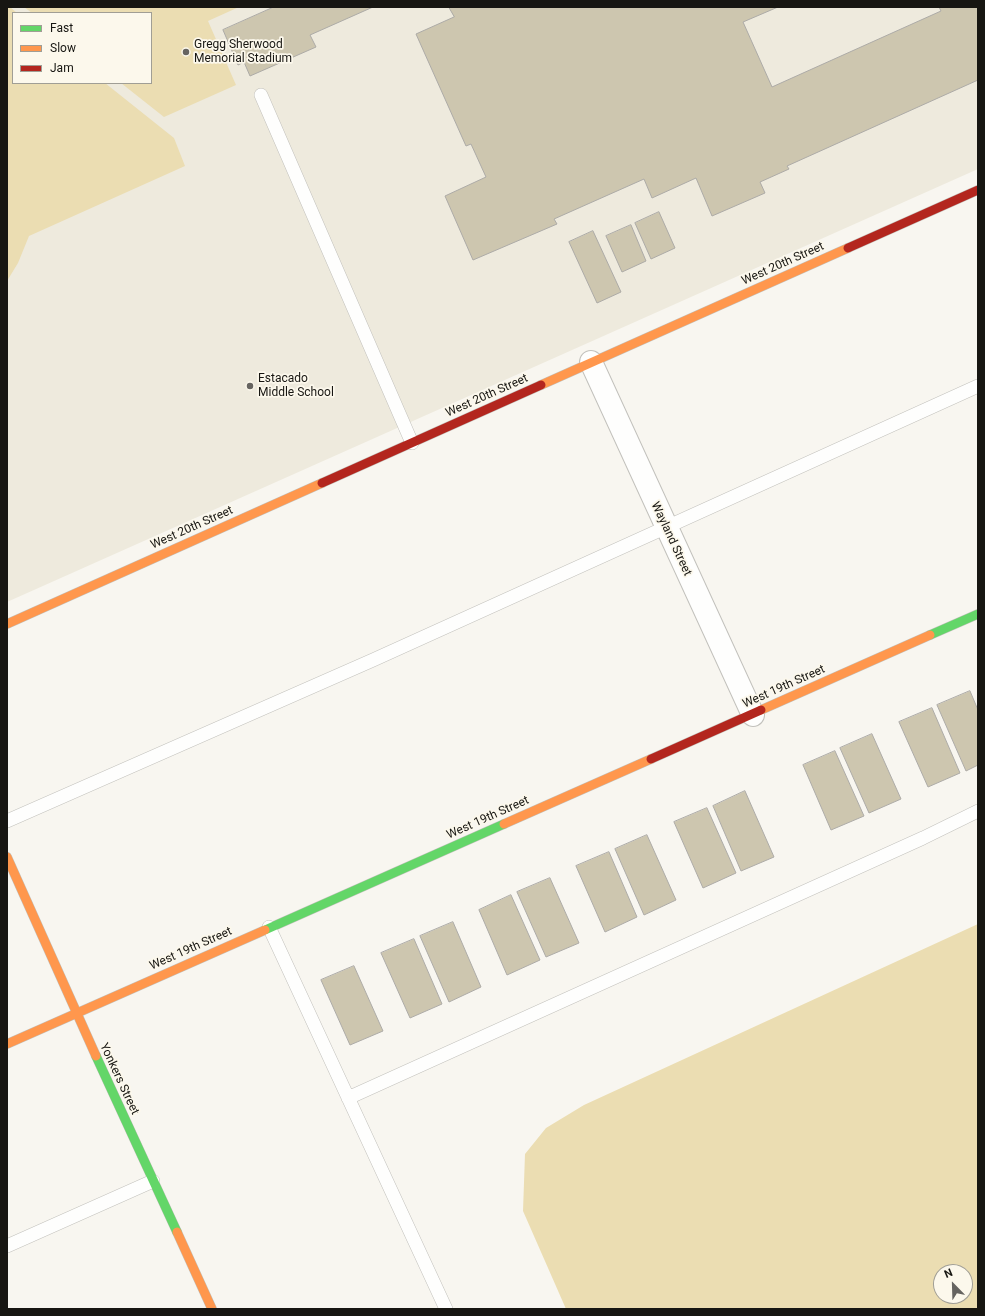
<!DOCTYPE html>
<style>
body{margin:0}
#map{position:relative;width:985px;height:1316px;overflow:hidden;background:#f8f6f0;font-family:Roboto,sans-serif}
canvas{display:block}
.frame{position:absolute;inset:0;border:8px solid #171612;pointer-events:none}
.legend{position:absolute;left:12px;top:12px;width:140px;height:72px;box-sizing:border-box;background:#fcf8ec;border:1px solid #a09e95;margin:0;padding:5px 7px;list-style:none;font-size:12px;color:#171612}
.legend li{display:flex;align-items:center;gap:8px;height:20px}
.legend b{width:20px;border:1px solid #a09e95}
.north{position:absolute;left:933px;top:1264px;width:40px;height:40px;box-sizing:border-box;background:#fcf8ec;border:1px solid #a09e95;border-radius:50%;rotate:337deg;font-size:11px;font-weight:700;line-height:16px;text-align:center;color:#171612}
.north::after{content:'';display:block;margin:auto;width:14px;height:18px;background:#666460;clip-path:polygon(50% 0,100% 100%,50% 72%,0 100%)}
</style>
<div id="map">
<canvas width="985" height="1316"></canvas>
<div class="frame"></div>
<ul class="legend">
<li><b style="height:5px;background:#63d668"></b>Fast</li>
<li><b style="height:5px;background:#ff974d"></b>Slow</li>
<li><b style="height:5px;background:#b3261e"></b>Jam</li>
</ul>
<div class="north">N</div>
</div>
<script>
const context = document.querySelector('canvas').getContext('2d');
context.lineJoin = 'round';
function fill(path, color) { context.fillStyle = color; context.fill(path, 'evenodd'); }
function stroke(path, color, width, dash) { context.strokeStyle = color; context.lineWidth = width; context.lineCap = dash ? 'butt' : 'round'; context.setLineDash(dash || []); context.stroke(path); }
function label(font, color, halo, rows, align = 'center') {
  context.font = font + ' Roboto,sans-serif'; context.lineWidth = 3.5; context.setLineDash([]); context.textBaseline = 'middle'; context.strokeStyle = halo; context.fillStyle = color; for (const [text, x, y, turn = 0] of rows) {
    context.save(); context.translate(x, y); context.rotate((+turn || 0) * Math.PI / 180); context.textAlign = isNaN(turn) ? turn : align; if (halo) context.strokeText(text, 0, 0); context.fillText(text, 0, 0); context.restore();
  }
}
fill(new Path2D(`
 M7,7H978V169L7,602ZM13,13H151V83H13Z`), '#eeeadd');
fill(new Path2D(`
 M7,7H10L17,13H13V83H105L174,138L185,166L29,236L18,263L7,281Z
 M24,7H239L208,21L236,85L164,117L121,83H151V13H32Z
 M978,924V1309H566L523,1211L525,1154L546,1128L584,1105ZM941,1272H965V1296H941Z`), '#ebddb2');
const building = new Path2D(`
 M274,7H373L310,35L316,47L250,76L244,62L238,65L223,30Z
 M449,7H778L743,22L772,87L941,11L939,7H978V80L787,166L789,169L760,182L765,193L712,216L696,178L652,198L644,179L554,219L557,224L473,260L445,196L486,177L471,144L466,146L416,34L454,17Z
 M659,212L675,248L651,259L635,223Z
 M631,225L646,261L622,272L606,236Z
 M593,231L621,292L597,303L569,242Z
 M970,691L978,710V765L966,771L937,705Z
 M932,708L960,773L928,787L899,722Z
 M872,734L901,799L869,813L840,748Z
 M835,751L864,816L831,830L803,765Z
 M745,791L774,857L741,871L713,806Z
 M707,808L736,873L703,888L674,822Z
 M647,835L676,900L644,915L615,849Z
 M609,852L637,917L605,932L576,866Z
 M550,878L579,943L546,957L517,892Z
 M511,895L540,960L507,975L479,910Z
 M453,922L481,987L449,1002L420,936Z
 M414,939L442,1004L410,1018L381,953Z
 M354,966L383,1031L350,1045L321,980Z`);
fill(building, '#cdc6af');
stroke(building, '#adaba7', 1);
const lane = new Path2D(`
 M261,95L412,443
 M7,821L373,660L978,386
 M269,927L446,1309
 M348,1098L923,838L978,811
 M7,1246L153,1181`);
const street = new Path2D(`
 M591,362L753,715`);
const fast = new Path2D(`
 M930,635L978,614
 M265,930L504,824
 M96,1056L177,1232`);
const slow = new Path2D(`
 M541,385L848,248
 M7,624L322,483
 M761,710L930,635
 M504,824L651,759
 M7,857L96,1056
 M7,1044L265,930
 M177,1232L212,1309`);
const jam = new Path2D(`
 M848,248L978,190
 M322,483L541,385
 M651,759L761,710`);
stroke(lane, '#c2c1bc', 14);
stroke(street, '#c2c1bc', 24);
stroke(fast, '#c2c1bc', 10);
stroke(slow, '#c2c1bc', 10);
stroke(jam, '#c2c1bc', 10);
stroke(lane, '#fefefd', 13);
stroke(street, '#fefefd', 22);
stroke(fast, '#63d668', 9);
stroke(slow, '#ff974d', 9);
stroke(jam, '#b3261e', 9);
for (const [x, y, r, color] of [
 [186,52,4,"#666460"],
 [250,386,4,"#666460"]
]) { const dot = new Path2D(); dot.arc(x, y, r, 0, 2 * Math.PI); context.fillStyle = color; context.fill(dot); stroke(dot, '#fcf8ec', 1.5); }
label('12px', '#171612', '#fcf8ec', [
 ["Gregg Sherwood",194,45],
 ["Memorial Stadium",194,59],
 ["Estacado",258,379],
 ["Middle School",258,393]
], 'left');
label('12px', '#171612', '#fcf8ec', [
 ["West 20th Street",783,264,-24],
 ["West 20th Street",487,396,-24],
 ["West 20th Street",192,528,-24],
 ["Wayland Street",671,539,65],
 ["West 19th Street",784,687,-24],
 ["West 19th Street",488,818,-24],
 ["West 19th Street",191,949,-24],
 ["Yonkers Street",119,1079,65]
]);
</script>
